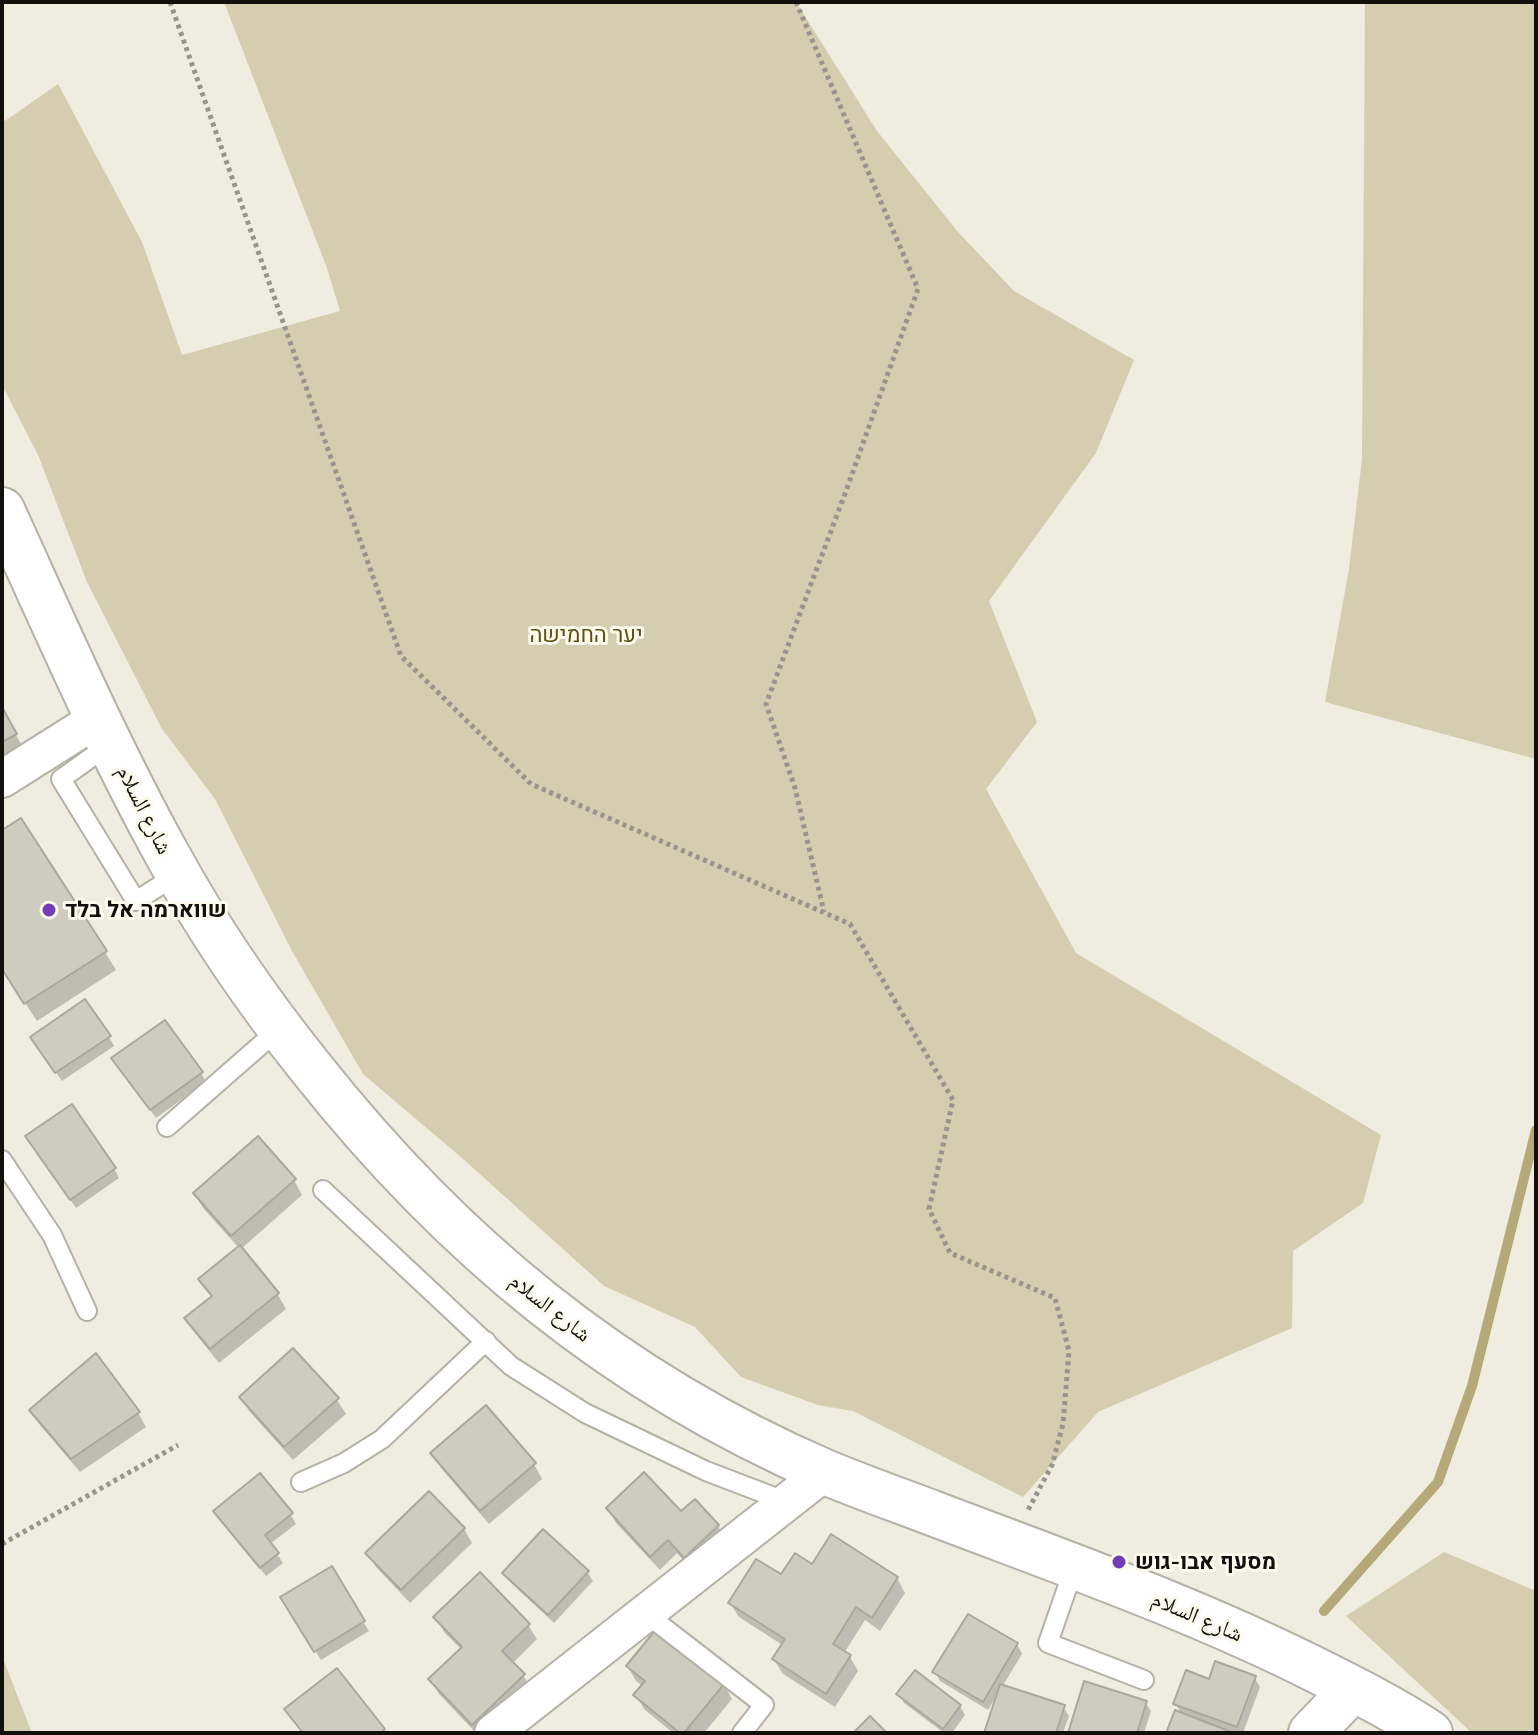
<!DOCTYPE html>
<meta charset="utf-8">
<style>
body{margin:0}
#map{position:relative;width:1538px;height:1735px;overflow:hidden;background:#efece0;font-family:Mulish,sans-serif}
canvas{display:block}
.frame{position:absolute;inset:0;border:4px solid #11100c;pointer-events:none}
</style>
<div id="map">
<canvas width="1538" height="1735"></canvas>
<div class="frame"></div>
</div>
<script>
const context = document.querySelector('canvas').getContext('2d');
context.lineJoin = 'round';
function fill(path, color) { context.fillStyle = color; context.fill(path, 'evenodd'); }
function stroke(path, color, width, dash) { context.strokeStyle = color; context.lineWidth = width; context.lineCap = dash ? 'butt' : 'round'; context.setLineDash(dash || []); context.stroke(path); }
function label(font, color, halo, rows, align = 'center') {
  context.font = font + ' Mulish,"Noto Naskh Arabic",Heebo,sans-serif'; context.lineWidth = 6; context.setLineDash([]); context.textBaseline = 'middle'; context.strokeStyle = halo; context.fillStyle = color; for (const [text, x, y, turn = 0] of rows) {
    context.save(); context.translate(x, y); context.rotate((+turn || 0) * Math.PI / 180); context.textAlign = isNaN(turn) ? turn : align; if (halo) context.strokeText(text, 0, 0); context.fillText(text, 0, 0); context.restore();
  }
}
fill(new Path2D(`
 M224,2H796L877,131L958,232L1014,291L1134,360L1096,453L989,601L1037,722L986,789L1076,953L1381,1135L1363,1203L1293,1251L1292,1328L1098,1412L1023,1497L853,1411L818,1405L741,1377L695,1327L604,1286L462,1158L363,1074L292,951L215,799L162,729L87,582L38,455L2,385V116L5,121L58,84L142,242L182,355L340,311L327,268Z
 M1365,2H1536V759L1325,702L1349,569L1362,459Z
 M1444,1552L1536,1591V1733H1472L1346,1616Z
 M2,1656L32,1733H2Z`), '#d5cdaf');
fill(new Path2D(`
 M2,711L24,749L2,761Z
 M2,832L105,952L116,970L37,1021L2,968Z
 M109,1037L114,1046L62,1081L38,1047Z
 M119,1068L201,1073L206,1082L156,1118Z
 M33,1146L114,1169L119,1178L76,1208Z
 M294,1180L302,1195L241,1249L278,1295L286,1309L219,1363L195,1333L187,1318L212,1298L200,1279L239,1248L203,1208L195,1194Z
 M293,1351L337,1400L346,1414L293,1460L249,1411L241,1397Z
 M32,1410L138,1413L146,1427L80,1472L40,1425Z
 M433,1454L534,1464L542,1479L489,1524L441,1468Z
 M695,1502L718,1526L726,1540L693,1571L677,1553L660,1570L616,1523L608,1509L681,1514Z
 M291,1515L296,1524L270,1544L283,1563L266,1576L221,1520Z
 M464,1529L472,1543L410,1603L376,1567L367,1553Z
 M812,1566L897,1578L905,1593L880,1631L865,1620L844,1653L850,1657L858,1671L835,1707L783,1674L774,1660L784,1646L739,1617L730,1603L782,1577Z
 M331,1569L369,1631L321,1660L283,1598Z
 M587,1572L593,1581L554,1623L510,1582L505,1573Z
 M436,1617L528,1625L537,1639L512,1664L523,1675L531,1689L476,1733L439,1694L431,1680L462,1650L444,1632Z
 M1017,1644L1022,1654L1002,1687L1063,1707L1069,1716L1063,1733H986L997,1698L996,1697L988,1710L940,1681L935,1672Z
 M628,1667L724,1684L732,1699L704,1733H673L644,1709L636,1695L643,1686L636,1681Z
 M1254,1677L1260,1687L1243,1733L1231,1731L1232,1733H1168L1182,1715L1176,1704L1210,1681Z
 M899,1694L960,1706L965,1715L952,1733H944L904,1703Z
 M1145,1702L1151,1711L1144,1733H1070Z`), '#0003');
stroke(new Path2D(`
 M1324,1611L1438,1482L1472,1386L1536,1130`), '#b6a979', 10);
const building = new Path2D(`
 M2,707L17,734L2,742Z
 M21,818L107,951L24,1004L2,969V830Z
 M85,999L111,1036L55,1073L30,1037Z
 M165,1020L203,1072L150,1110L111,1058Z
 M72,1104L116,1168L70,1200L25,1136Z
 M258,1136L296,1179L231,1236L193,1193Z
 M240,1245L279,1293L210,1349L184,1318L212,1296L198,1279Z
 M293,1348L339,1398L284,1447L239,1397Z
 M96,1353L140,1412L71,1459L29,1410Z
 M486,1405L536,1463L480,1511L430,1453Z
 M644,1472L681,1511L695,1499L719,1525L684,1558L668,1540L650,1557L606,1508Z
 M260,1473L293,1513L265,1535L279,1553L260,1568L213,1511Z
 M429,1491L465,1528L401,1590L365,1553Z
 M543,1529L589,1571L548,1615L502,1573Z
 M831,1534L898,1577L872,1618L856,1607L833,1644L851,1655L826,1694L772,1659L785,1639L728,1603L756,1559L781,1574L795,1553L812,1564Z
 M332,1566L365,1621L314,1652L280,1597Z
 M480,1572L530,1624L502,1651L525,1674L472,1725L428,1679L462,1647L433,1617Z
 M968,1614L1018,1643L983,1702L932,1672Z
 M657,1628L725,1683L684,1733H680L633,1695L645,1681L626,1666Z
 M1215,1661L1256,1676L1237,1727L1173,1704L1186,1670L1209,1679Z
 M337,1668L385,1729L380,1733H303L284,1709Z
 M915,1670L961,1705L943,1729L896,1694Z
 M1084,1681L1147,1701L1137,1733H1068Z
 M1000,1684L1065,1705L1056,1733H984Z
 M1175,1710L1234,1733H1166Z
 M870,1716L887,1733H853Z`);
fill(building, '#cecbbf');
stroke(building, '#aaa79c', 2);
const lane = new Path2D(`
 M110,744L61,779L136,901L178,874
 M167,1127L279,1029
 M2,1160L52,1235L87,1311
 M323,1190L511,1366L585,1413L706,1471L787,1502
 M301,1482L344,1463L382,1439L486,1341
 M1074,1568L1048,1643L1144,1680
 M645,1613L764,1705L742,1733`);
const street = new Path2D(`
 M2,779L97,719
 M493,1733L825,1472`);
const secondary = new Path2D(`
 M2,510C55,626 106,744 168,856C209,931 258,1002 311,1068C451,1245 616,1382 825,1472C861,1487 898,1500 935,1514C1064,1563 1195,1609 1318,1671C1356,1690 1394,1709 1430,1733
 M1311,1733L1353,1689`);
stroke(lane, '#b4b1a6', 22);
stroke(street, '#b4b1a6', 40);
stroke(secondary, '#b4b1a6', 48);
stroke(new Path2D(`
 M170,2L401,656L531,784L850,924L953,1100L929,1209L950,1253L1055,1298L1069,1351L1063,1424L1052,1465L1027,1512
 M796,2L918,289L846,491L766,704L795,788L824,912
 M2,1544L178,1445`), '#98958d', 5, [4, 4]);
stroke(lane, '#fff', 18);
stroke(street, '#fff', 36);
stroke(secondary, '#fff', 44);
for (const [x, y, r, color] of [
 [49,910,8,"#723eb5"],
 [1119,1562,8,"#723eb5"]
]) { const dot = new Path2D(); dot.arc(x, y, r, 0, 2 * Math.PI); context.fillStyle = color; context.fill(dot); stroke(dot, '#fcf9ed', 3); }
label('22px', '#5f5016', '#fcf9ed', [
 ["יער החמישה",586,635]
]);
label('22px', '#11100c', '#fcf9ed', [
 ["شارع السلام",144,810,63],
 ["شارع السلام",550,1308,38],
 ["شارع السلام",1197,1617,23]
]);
label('bold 22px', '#11100c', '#fcf9ed', [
 ["שווארמה אל בלד",65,910],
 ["מסעף אבו-גוש",1135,1562]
], 'left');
</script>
